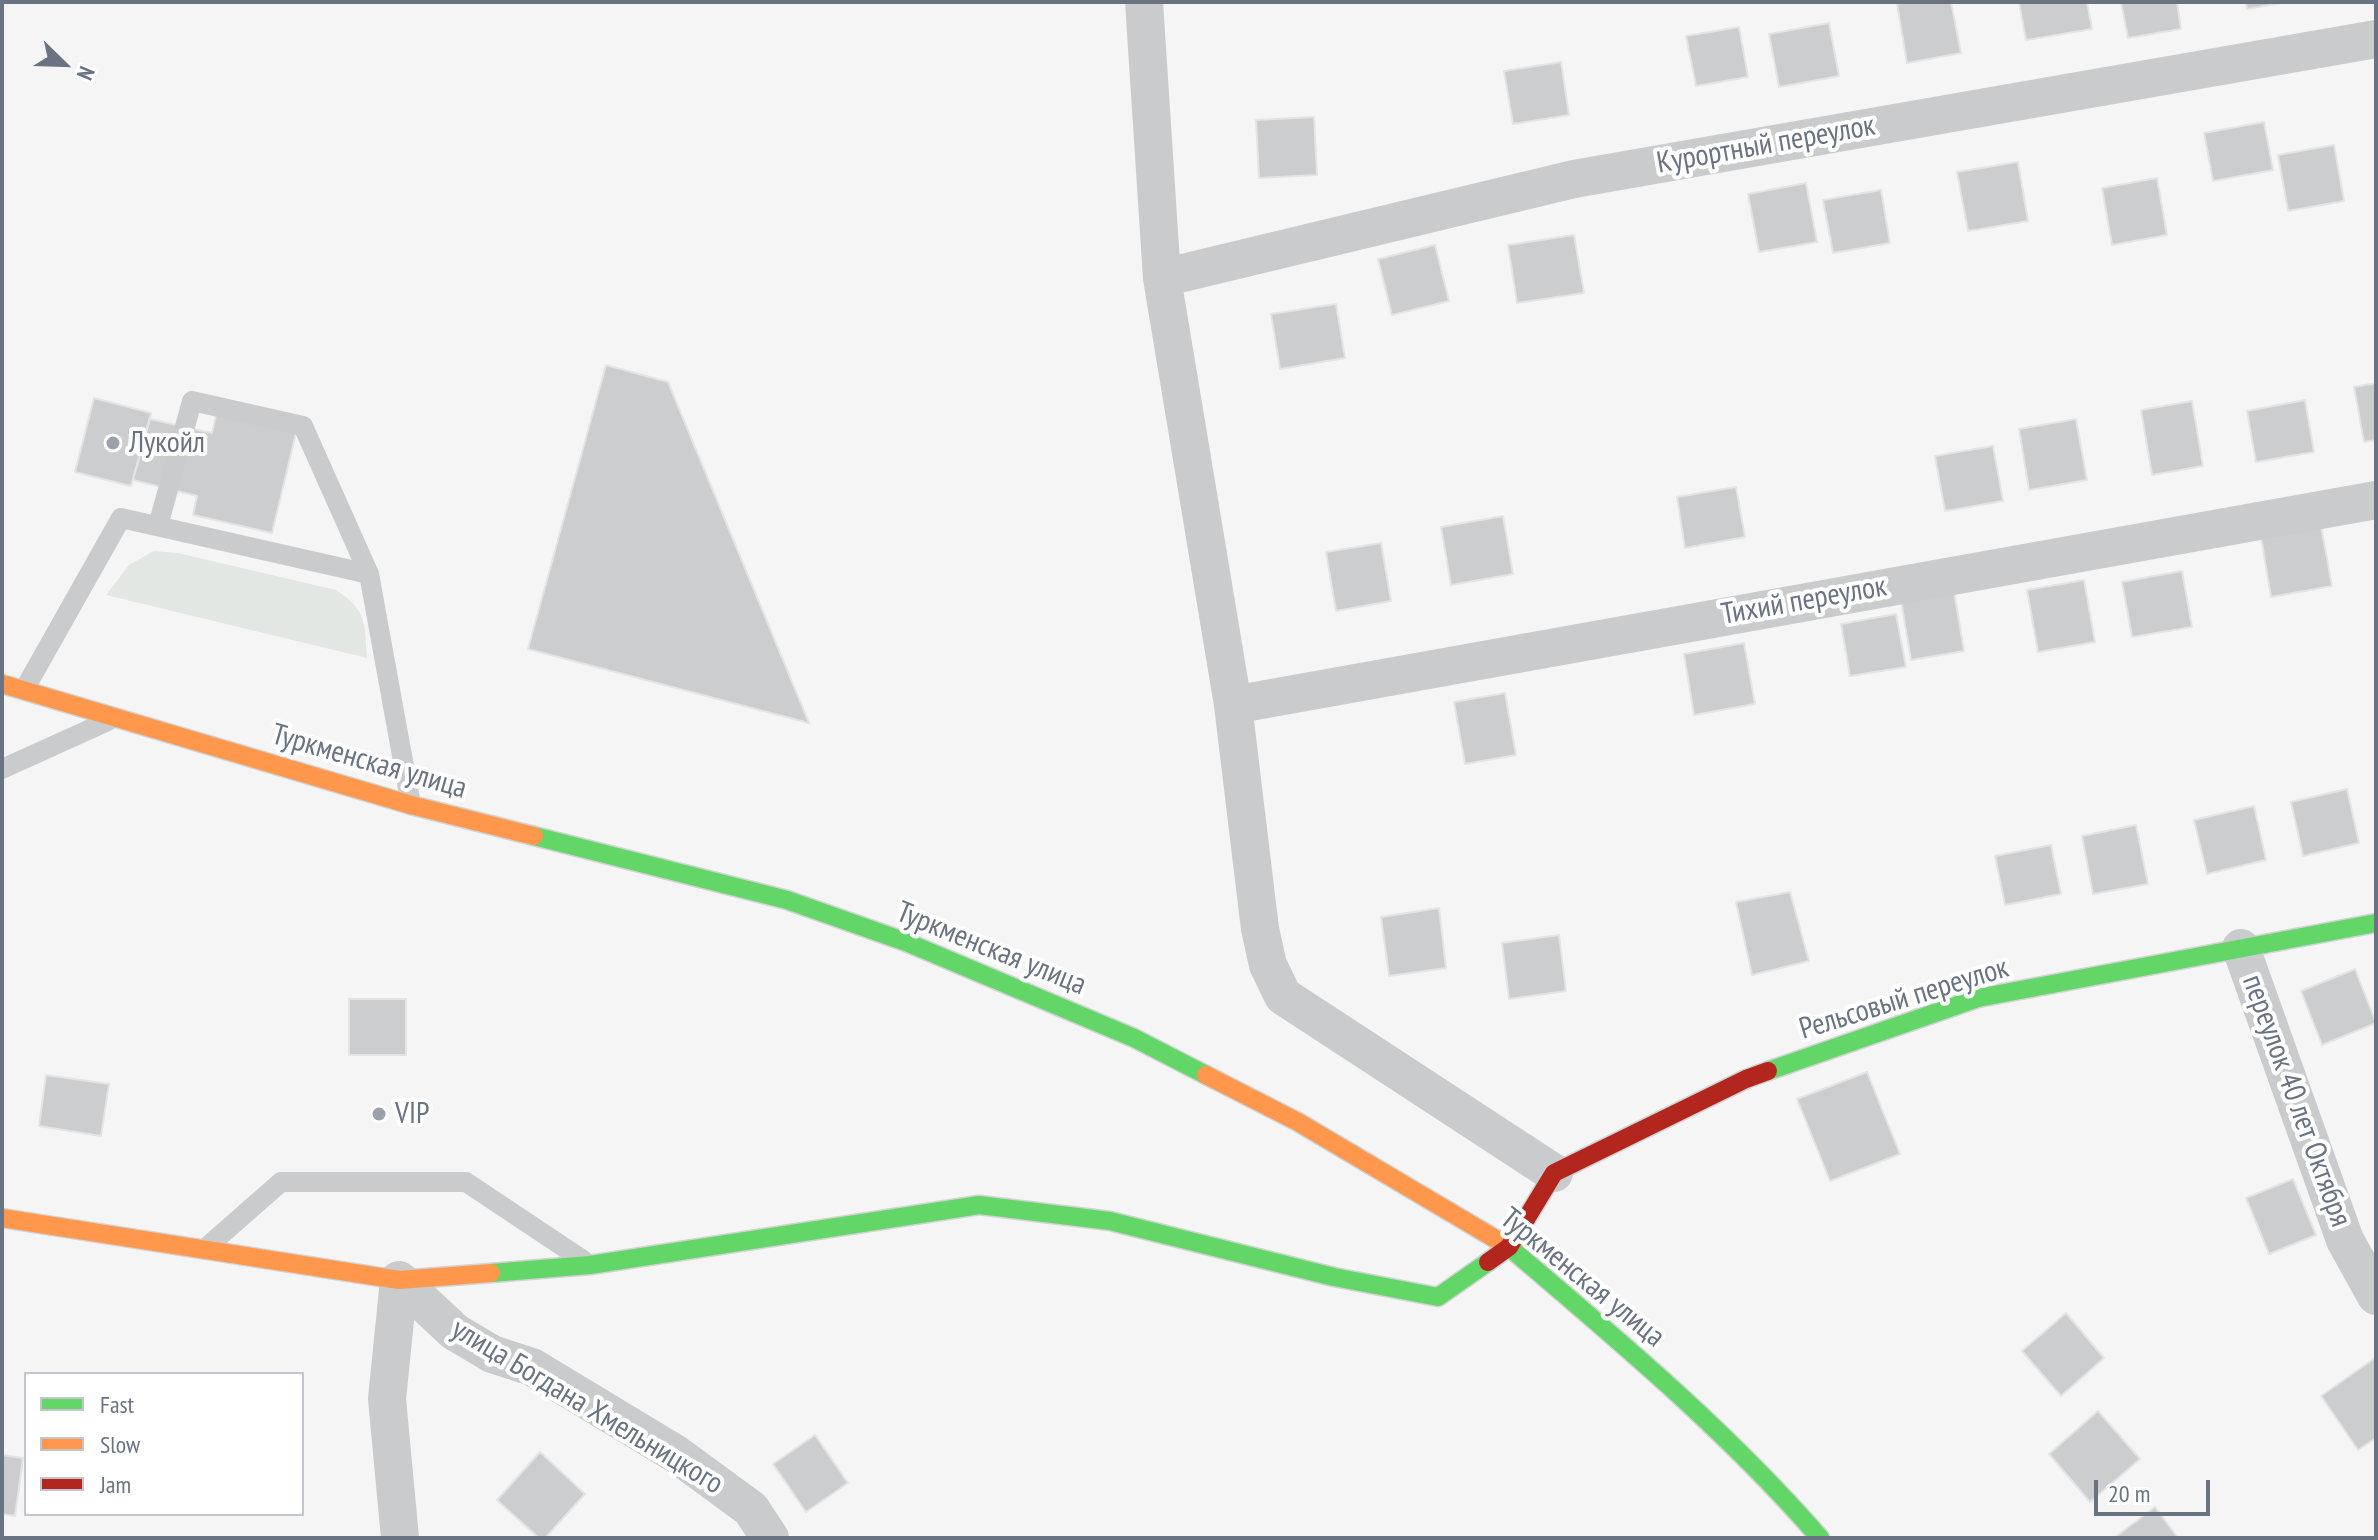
<!DOCTYPE html>
<meta charset="utf-8">
<style>
body{margin:0}
#map{position:relative;width:2378px;height:1540px;overflow:hidden;background:#f5f5f5;font-family:"PT Sans Narrow",sans-serif}
canvas{display:block}
.frame{position:absolute;inset:0;border:4px solid #6a7381;pointer-events:none}
.legend{position:absolute;left:24px;top:1372px;width:280px;height:144px;box-sizing:border-box;background:#fff;border:2px solid #c3c7cd;margin:0;padding:10px 14px;list-style:none;font-size:24px;color:#6a7381}
.legend li{display:flex;align-items:center;gap:16px;height:40px}
.legend b{width:40px;border:2px solid #c3c7cd}
.north{position:absolute;left:24px;top:24px;width:80px;height:80px;-webkit-text-stroke:6px #fff;paint-order:stroke;rotate:113deg;font-size:22px;font-weight:700;line-height:32px;text-align:center;color:#6a7381}
.north::after{content:'';display:block;margin:auto;width:28px;height:36px;background:#6a7381;clip-path:polygon(50% 0,100% 100%,50% 72%,0 100%)}
.scale{position:absolute;left:2094px;top:1480px;width:116px;height:36px;box-sizing:border-box;border:4px solid #6a7381;border-top:0;padding-left:10px;font-size:24px;line-height:28px;white-space:nowrap;color:#6a7381;-webkit-text-stroke:6px #fff;paint-order:stroke}
</style>
<div id="map">
<canvas width="2378" height="1540"></canvas>
<div class="frame"></div>
<ul class="legend">
<li><b style="height:10px;background:#63d668"></b>Fast</li>
<li><b style="height:10px;background:#ff974d"></b>Slow</li>
<li><b style="height:10px;background:#b3261e"></b>Jam</li>
</ul>
<div class="north">N</div>
<div class="scale">20 m</div>
</div>
<script>
const context = document.querySelector('canvas').getContext('2d');
context.lineJoin = 'round';
function fill(path, color) { context.fillStyle = color; context.fill(path, 'evenodd'); }
function stroke(path, color, width, dash) { context.strokeStyle = color; context.lineWidth = width; context.lineCap = dash ? 'butt' : 'round'; context.setLineDash(dash || []); context.stroke(path); }
function label(font, color, halo, rows, align = 'center') {
  context.font = font + ' "PT Sans Narrow",sans-serif'; context.lineWidth = 8; context.setLineDash([]); context.textBaseline = 'middle'; context.strokeStyle = halo; context.fillStyle = color; for (const [text, x, y, turn = 0] of rows) {
    context.save(); context.translate(x, y); context.rotate((+turn || 0) * Math.PI / 180); context.textAlign = isNaN(turn) ? turn : align; if (halo) context.strokeText(text, 0, 0); context.fillText(text, 0, 0); context.restore();
  }
}
fill(new Path2D(`
 M154,551L178,553L336,590C368,611 364,622 367,658L106,595L129,565Z`), '#e3e7e3');
const building = new Path2D(`
 M1906,2H1951L1961,53L1907,63L1897,4Z
 M2019,2H2087L2092,29L2026,40Z
 M2121,2H2177L2181,29L2128,38Z
 M2246,2H2287L2247,9Z
 M1829,23L1839,76L1779,87L1769,34Z
 M1739,27L1748,77L1696,86L1686,36Z
 M1561,62L1569,115L1513,124L1504,71Z
 M1314,117L1317,175L1259,178L1256,120Z
 M2264,122L2273,170L2213,181L2204,133Z
 M2334,145L2344,201L2288,211L2278,155Z
 M2018,162L2028,221L1968,231L1957,172Z
 M2157,178L2167,235L2112,245L2102,188Z
 M1806,183L1817,242L1759,252L1748,194Z
 M1881,190L1890,243L1833,253L1823,200Z
 M1574,235L1584,293L1517,303L1508,245Z
 M1435,245L1449,301L1392,315L1378,259Z
 M1336,304L1345,358L1280,369L1271,314Z
 M606,365L668,382L809,723L528,649Z
 M2376,383V440L2364,442L2354,387Z
 M94,398L151,413L131,486L75,472Z
 M2305,400L2314,452L2256,462L2247,411Z
 M2192,401L2203,466L2152,475L2141,410Z
 M216,415L296,433L272,533L193,515L197,496L133,480L150,419L212,433Z
 M2076,419L2087,480L2029,490L2019,429Z
 M1993,446L2003,501L1945,511L1935,456Z
 M1736,487L1745,537L1685,548L1677,497Z
 M1503,516L1513,574L1451,585L1441,527Z
 M2321,526L2332,586L2271,597L2261,537Z
 M1381,543L1391,601L1336,611L1326,552Z
 M2182,571L2192,627L2132,637L2122,582Z
 M2084,580L2095,642L2038,652L2027,590Z
 M1954,591L1964,651L1911,660L1901,601Z
 M1896,614L1906,667L1850,676L1841,624Z
 M1744,643L1755,704L1694,715L1684,654Z
 M1505,693L1516,755L1465,764L1454,702Z
 M2347,789L2359,843L2303,856L2291,802Z
 M2254,806L2266,860L2207,874L2194,820Z
 M2136,825L2148,884L2093,894L2082,836Z
 M2051,845L2061,894L2005,905L1995,856Z
 M1790,892L1809,961L1752,975L1736,902Z
 M1439,908L1446,968L1389,976L1381,917Z
 M1559,935L1566,991L1509,999L1502,943Z
 M2355,969L2376,1023L2322,1045L2301,991Z
 M349,999H406V1055H349Z
 M1867,1072L1900,1154L1830,1181L1797,1099Z
 M46,1075L109,1084L101,1136L39,1126Z
 M2293,1179L2316,1235L2269,1254L2246,1198Z
 M2066,1313L2104,1358L2061,1396L2022,1351Z
 M2375,1358L2376,1438L2358,1450L2321,1396Z
 M2098,1411L2140,1459L2090,1502L2049,1454Z
 M815,1435L848,1483L806,1512L773,1464Z
 M540,1452L585,1494L545,1538H539L497,1500Z
 M2,1455L23,1458L15,1516L2,1514Z
 M2155,1507L2178,1538H2114Z`);
fill(building, '#cccdce');
stroke(building, '#e4e4e4', 2);
const fast = new Path2D(`
 M534,836L787,900L906,942L1134,1038L1206,1075
 M1768,1071L1978,998L2376,923
 M1509,1247C1617,1339 1727,1431 1820,1538
 M491,1273L590,1265L979,1205L1110,1221L1334,1277L1438,1297L1488,1262`);
const slow = new Path2D(`
 M2,684L411,805L534,836
 M1206,1075L1298,1122L1509,1247
 M2,1218L399,1280L491,1273`);
const jam = new Path2D(`
 M1488,1262L1509,1247L1554,1173L1746,1079L1768,1071`);
stroke(fast, '#d2d3d3', 21);
stroke(slow, '#d2d3d3', 21);
stroke(jam, '#d2d3d3', 21);
stroke(new Path2D(`
 M158,526L192,401L303,426L369,574
 M24,690L121,518L369,574L411,805
 M2,769L108,721
 M207,1247L281,1182H466L583,1260`), '#cacbcc', 20);
stroke(new Path2D(`
 M1144,2L1162,278L1233,705L1260,929L1268,965L1283,996L1554,1173
 M1162,278L1574,179L2376,39
 M1233,705L2376,500
 M2241,948L2345,1240L2376,1296
 M399,1280L455,1332L492,1354L532,1367L676,1454L751,1509L770,1538
 M399,1280L387,1399L400,1538`), '#cacbcc', 38);
stroke(fast, '#63d668', 18);
stroke(slow, '#ff974d', 18);
stroke(jam, '#b3261e', 18);
for (const [x, y, r, color] of [
 [113,443,8,"#9ba0aa"],
 [379,1114,8,"#9ba0aa"]
]) { const dot = new Path2D(); dot.arc(x, y, r, 0, 2 * Math.PI); context.fillStyle = color; context.fill(dot); stroke(dot, '#fff', 3); }
label('30px', '#6a7381', '#fff', [
 ["Курортный переулок",1766,145,-10],
 ["Тихий переулок",1804,601,-10],
 ["Туркменская улица",369,762,16],
 ["Туркменская улица",991,949,22],
 ["Рельсовый переулок",1904,999,-17],
 ["переулок 40 лет Октября",2296,1101,70],
 ["Туркменская улица",1582,1278,39],
 ["улица Богдана Хмельницкого",587,1407,31]
]);
label('30px', '#6a7381', '#fff', [
 ["Лукойл",129,443],
 ["VIP",395,1114]
], 'left');
</script>
